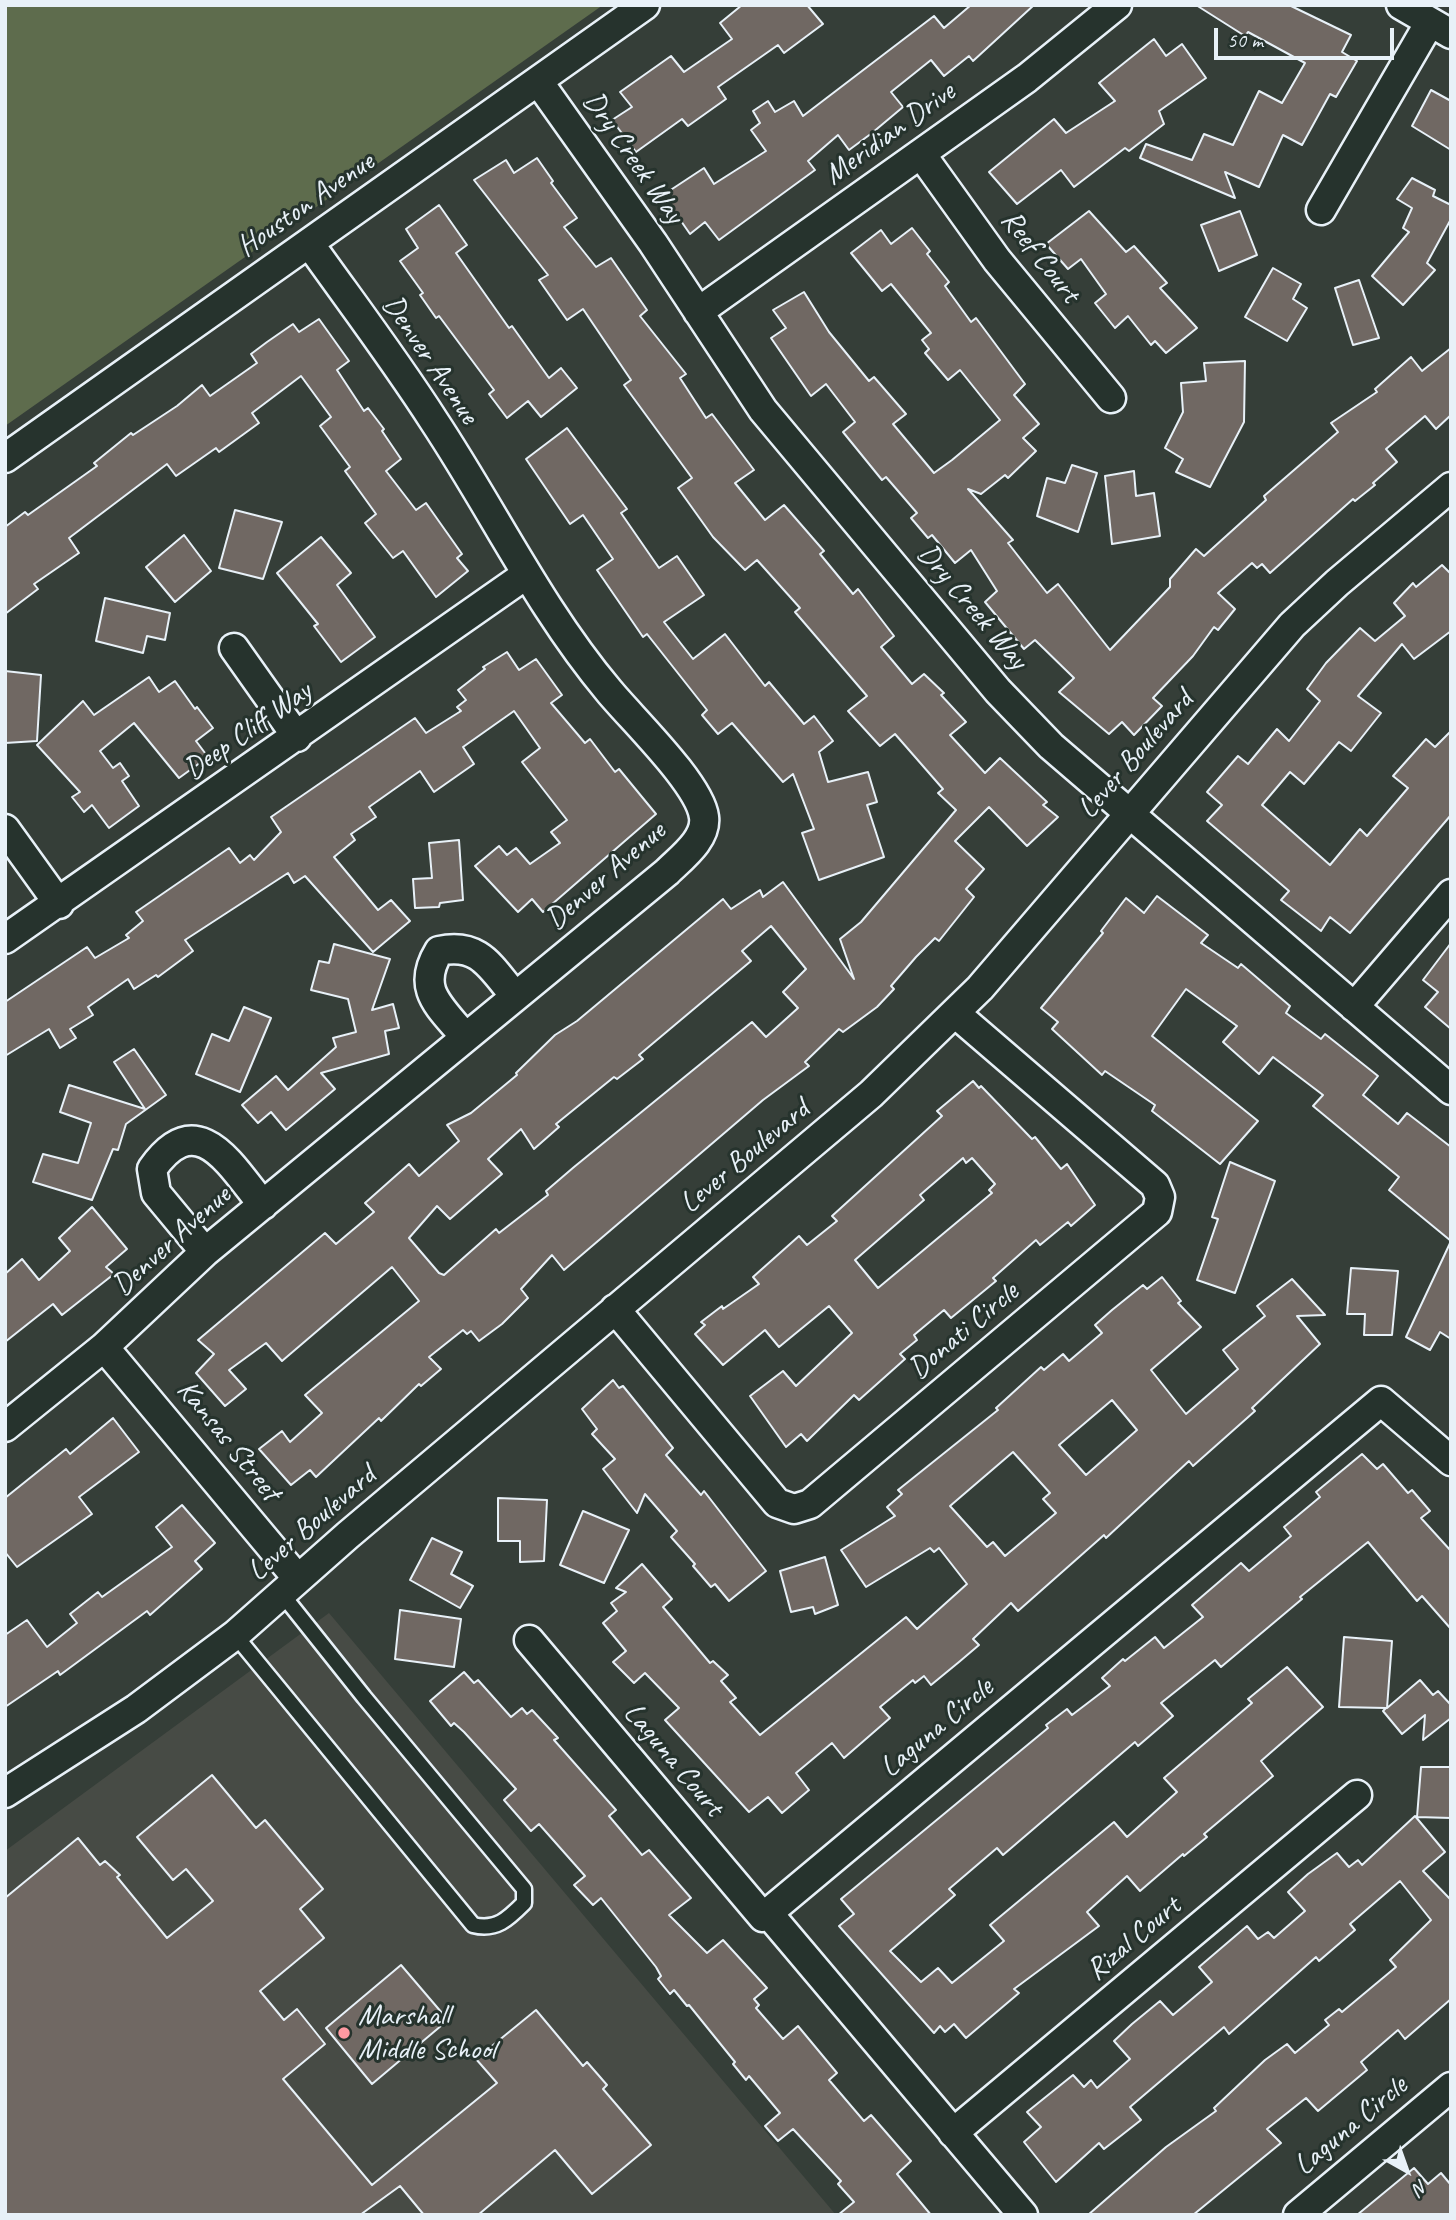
<!DOCTYPE html>
<style>
body{margin:0}
#map{position:relative;width:1456px;height:2220px;overflow:hidden;background:#353e38;font-family:Caveat,sans-serif}
canvas{display:block}
.frame{position:absolute;inset:0;border:7px solid #e8f1f8;pointer-events:none}
.north{position:absolute;left:1372px;top:2136px;width:70px;height:70px;-webkit-text-stroke:5px #26332d;paint-order:stroke;rotate:140deg;font-size:19px;font-weight:700;line-height:28px;text-align:center;color:#e8f1f8}
.north::after{content:'';display:block;margin:auto;width:24px;height:32px;background:#e8f1f8;clip-path:polygon(50% 0,100% 100%,50% 72%,0 100%)}
.scale{position:absolute;left:1214px;top:28px;width:180px;height:32px;box-sizing:border-box;border:4px solid #e8f1f8;border-top:0;padding-left:9px;font-size:21px;line-height:24px;white-space:nowrap;color:#e8f1f8;-webkit-text-stroke:5px #26332d;paint-order:stroke}
</style>
<div id="map">
<canvas width="1456" height="2220"></canvas>
<div class="frame"></div>
<div class="north">N</div>
<div class="scale">50 m</div>
</div>
<script>
const context = document.querySelector('canvas').getContext('2d');
context.lineJoin = 'round';
function fill(path, color) { context.fillStyle = color; context.fill(path, 'evenodd'); }
function stroke(path, color, width, dash) { context.strokeStyle = color; context.lineWidth = width; context.lineCap = dash ? 'butt' : 'round'; context.setLineDash(dash || []); context.stroke(path); }
function label(font, color, halo, rows, align = 'center') {
  context.font = font + ' Caveat,sans-serif'; context.lineWidth = 6; context.setLineDash([]); context.textBaseline = 'middle'; context.strokeStyle = halo; context.fillStyle = color; for (const [text, x, y, turn = 0] of rows) {
    context.save(); context.translate(x, y); context.rotate((+turn || 0) * Math.PI / 180); context.textAlign = isNaN(turn) ? turn : align; if (halo) context.strokeText(text, 0, 0); context.fillText(text, 0, 0); context.restore();
  }
}
fill(new Path2D(`
 M329,1613L836,2215H5V1851Z`), '#474b45');
fill(new Path2D(`
 M5,5H603L5,426Z`), '#5e6c4d');
const building = new Path2D(`
 M742,5H807L823,24L784,53L778,45L718,87L726,99L688,126L682,119L636,152L612,120L632,107L620,92L671,56L684,72L732,39L720,23Z
 M971,5H1034L973,61L969,56L944,76L931,60L891,92L903,107L872,133L849,150L838,135L808,161L815,170L719,240L705,222L690,234L663,195L704,168L714,184L766,151L751,130L760,123L753,111L768,101L775,112L794,101L803,116L934,16L944,28Z
 M1196,5H1289L1351,35L1342,52L1357,61L1336,97L1330,94L1302,145L1283,135L1259,187L1225,172L1235,198L1140,158L1146,144L1192,160L1204,134L1233,145L1259,91L1282,103L1305,63L1248,32L1245,36Z
 M1154,39L1166,56L1182,44L1206,78L1159,111L1164,124L1129,151L1125,148L1074,187L1061,170L1017,204L989,172L1054,119L1066,133L1115,101L1099,83Z
 M1431,90L1451,101V150L1412,126Z
 M537,158L553,181L551,183L577,218L564,227L596,267L611,258L647,310L640,316L686,374L680,378L706,418L712,414L754,470L735,483L765,520L784,505L824,551L820,554L853,594L858,589L894,636L881,647L912,684L924,674L944,693L941,695L966,722L950,735L985,773L1000,758L1047,802L1043,805L1058,817L1027,846L989,807L955,841L984,869L966,889L974,897L939,941L935,938L916,957L891,986L894,989L877,1007L843,1032L839,1029L805,1062L809,1066L763,1100L564,1270L552,1255L521,1289L528,1298L502,1324L479,1341L471,1331L467,1334L463,1330L429,1357L441,1369L421,1386L419,1384L381,1421L379,1418L316,1477L310,1470L291,1485L259,1449L282,1431L290,1442L322,1413L305,1395L419,1301L392,1267L282,1361L266,1343L229,1370L246,1389L225,1406L196,1373L214,1354L198,1340L325,1233L336,1244L374,1212L365,1203L409,1164L419,1176L459,1141L447,1125L471,1113L517,1075L516,1073L555,1035L577,1021L723,899L731,909L760,890L763,897L783,882L854,979L840,939L861,922L956,810L938,793L943,789L895,734L880,746L848,711L867,696L795,612L800,608L757,560L745,570L713,537L678,488L692,478L624,385L631,380L583,309L567,320L539,280L548,275L474,180L506,160L514,173ZM771,926L806,969L783,992L798,1008L766,1037L752,1022L574,1167L546,1191L548,1195L499,1233L496,1229L444,1275L439,1273L409,1238L437,1206L450,1219L502,1174L488,1159L521,1129L534,1149L559,1127L556,1124L614,1077L617,1079L643,1059L639,1055L751,961L742,951Z
 M1412,178L1435,190L1433,196L1451,205V219L1427,263L1435,270L1403,305L1372,276L1409,232L1403,228L1412,208L1397,199Z
 M439,205L467,245L456,253L509,328L512,326L549,378L561,368L577,388L541,417L528,401L507,418L489,394L494,390L439,316L436,318L420,295L423,293L400,261L418,248L406,229Z
 M1089,211L1126,252L1134,246L1167,283L1160,288L1197,328L1166,353L1155,341L1151,345L1128,316L1115,328L1095,303L1106,294L1081,259L1068,269L1046,244Z
 M1240,211L1257,255L1219,271L1201,225Z
 M912,228L930,251L927,254L949,282L945,286L971,322L976,318L1025,384L1014,395L1039,424L1023,438L1036,451L1008,478L1005,475L981,494L968,489L1013,540L1008,543L1047,593L1058,584L1110,650L1170,587V579L1196,549L1204,556L1266,500L1264,496L1338,432L1331,423L1377,392L1375,389L1411,357L1422,371L1451,348V415L1436,429L1425,416L1386,449L1397,462L1373,483L1375,485L1355,501L1353,499L1270,573L1262,564L1257,568L1252,563L1218,593L1235,609L1218,630L1214,627L1193,656L1153,698L1162,706L1134,735L1122,722L1109,734L1059,692L1074,678L1035,640L1024,649L985,602L997,591L971,550L955,563L932,535L928,538L911,518L917,513L886,477L882,480L843,432L855,422L826,384L811,396L771,338L786,328L773,310L804,292L829,332L869,381L874,377L906,414L893,424L934,473L952,460L1000,420L960,370L948,380L925,353L929,349L922,340L931,333L891,284L882,291L851,253L881,230L891,244Z
 M1273,268L1301,284L1293,299L1307,308L1287,341L1245,317Z
 M1359,280L1379,338L1353,345L1335,288Z
 M319,319L349,361L337,370L364,411L368,408L384,429L382,431L401,459L386,471L416,510L426,503L462,554L457,558L468,571L436,597L403,551L393,558L365,523L376,514L345,471L350,467L320,426L331,417L301,376L252,413L259,423L219,452L216,448L176,476L167,464L69,538L79,553L34,584L38,589L5,614V527L25,512L28,515L97,466L94,463L131,433L133,435L177,406L202,385L210,396L257,363L251,354L267,342L293,324L299,332Z
 M1245,361L1244,422L1210,487L1176,472L1183,459L1165,448L1183,412L1181,383L1206,381L1204,363Z
 M567,428L627,509L621,513L659,568L677,556L704,595L664,622L693,659L725,634L765,686L769,682L804,724L814,716L833,741L819,752L828,782L868,772L877,802L867,805L884,857L819,880L802,833L814,829L793,774L783,782L732,723L718,734L702,715L707,710L647,634L643,637L597,570L613,559L583,515L570,524L526,459Z
 M1072,465L1097,473L1078,532L1037,516L1047,478L1065,483Z
 M1134,471L1136,496L1154,493L1160,536L1112,544L1105,476Z
 M235,510L282,522L263,579L219,568Z
 M184,535L211,571L175,602L146,567Z
 M321,537L351,573L337,585L375,637L341,662L314,626L318,624L277,573Z
 M1442,565L1451,574V631L1414,659L1402,644L1358,696L1381,713L1351,751L1339,742L1304,784L1290,772L1262,805L1330,865L1360,829L1367,836L1408,788L1393,776L1426,739L1435,747L1451,731V815L1350,933L1330,917L1321,931L1281,900L1289,891L1207,821L1222,805L1207,792L1238,756L1248,764L1277,729L1289,741L1320,701L1307,689L1326,663L1360,628L1375,641L1405,616L1394,603L1413,583L1416,587Z
 M105,598L170,613L165,640L147,636L143,653L96,641Z
 M507,652L519,670L536,659L562,695L551,703L585,743L590,739L615,772L619,769L656,814L543,912L532,899L518,912L475,866L499,846L507,855L516,848L530,864L560,843L551,832L567,820L522,762L540,748L514,711L463,747L474,764L434,792L420,771L369,807L376,817L351,834L355,840L334,857L378,910L391,900L410,921L373,952L305,876L294,883L288,873L185,940L193,951L158,977L156,975L134,989L128,979L88,1007L93,1015L70,1029L76,1038L60,1048L49,1029L5,1056V1002L87,947L95,958L129,938L126,935L143,921L136,912L229,848L240,863L250,855L254,860L281,832L271,817L415,718L426,733L461,711L457,707L466,700L458,690L485,669L483,667Z
 M5,671L41,675L37,741L5,743Z
 M149,677L159,692L175,681L195,709L197,707L213,728L196,741L208,757L179,778L134,723L100,751L113,768L120,763L129,776L122,781L139,806L109,828L92,805L84,812L72,797L80,792L37,745L83,701L94,715Z
 M459,840L463,900L440,903L439,907L415,908L413,879L432,878L429,843Z
 M1157,896L1208,935L1201,943L1238,968L1241,964L1290,1006L1286,1013L1321,1039L1325,1034L1378,1076L1363,1095L1398,1124L1407,1113L1451,1147V1339L1440,1332L1430,1350L1406,1337L1451,1241L1389,1190L1399,1177L1313,1106L1323,1095L1273,1057L1259,1074L1223,1042L1237,1026L1186,989L1152,1036L1258,1121L1220,1164L1152,1111L1155,1105L1105,1071L1102,1075L1052,1029L1058,1022L1041,1008L1103,933L1101,931L1126,898L1144,913Z
 M1451,943V1029L1425,1007L1438,992L1423,980Z
 M334,944L390,959L372,1010L393,1004L399,1028L385,1031L389,1054L321,1073L335,1089L286,1130L271,1112L258,1123L242,1105L276,1076L288,1090L336,1047L333,1038L356,1032L348,999L311,990L319,961L329,963Z
 M244,1007L271,1018L240,1092L196,1074L212,1034L229,1041Z
 M134,1049L166,1095L126,1124L118,1150L113,1149L92,1200L33,1182L43,1154L78,1163L91,1123L60,1112L69,1085L145,1109L114,1062Z
 M973,1081L979,1088L981,1086L1032,1139L1035,1137L1061,1169L1067,1164L1095,1205L1071,1226L1068,1222L1040,1245L1036,1240L993,1278L996,1281L951,1318L944,1310L914,1335L917,1340L900,1354L905,1359L859,1400L854,1395L807,1441L801,1434L786,1447L750,1396L783,1371L796,1386L852,1333L829,1306L779,1347L765,1330L723,1365L695,1334L705,1325L701,1322L722,1306L723,1309L759,1284L753,1277L799,1236L807,1245L837,1221L832,1216L942,1116L937,1111ZM963,1158L966,1163L972,1158L995,1184L989,1190L992,1193L878,1288L855,1260L924,1200L920,1195Z
 M1230,1162L1275,1181L1235,1293L1197,1280L1218,1219L1212,1217Z
 M92,1207L127,1249L106,1267L114,1274L62,1315L53,1304L5,1342V1274L22,1259L39,1280L70,1251L59,1238Z
 M1351,1268L1398,1271L1392,1335H1364L1365,1314H1347Z
 M1162,1277L1181,1301L1178,1303L1201,1327L1151,1370L1186,1414L1238,1369L1223,1350L1265,1316L1257,1306L1292,1279L1325,1315L1297,1316L1320,1344L1252,1408L1255,1411L1193,1466L1189,1461L1106,1538L1104,1535L1018,1611L1011,1603L973,1639L979,1645L959,1662L931,1685L924,1676L915,1683L913,1680L880,1707L890,1718L844,1758L832,1743L796,1773L809,1790L782,1813L768,1797L749,1812L665,1720L679,1708L645,1673L634,1683L613,1662L626,1651L603,1623L617,1611L611,1603L626,1592L616,1588L642,1564L672,1599L663,1607L710,1663L713,1661L728,1675L721,1681L736,1698L730,1702L760,1735L906,1617L917,1629L967,1584L939,1548L934,1552L930,1548L866,1587L841,1550L895,1516L887,1507L902,1494L898,1490L998,1410L996,1408L1041,1367L1044,1370L1063,1354L1069,1361L1102,1333L1095,1325L1112,1310L1143,1285L1147,1289ZM1112,1400L1137,1430L1086,1475L1059,1445ZM1013,1452L1050,1493L1043,1499L1056,1513L1005,1556L993,1542L987,1547L950,1506Z
 M613,1380L619,1388L623,1386L673,1448L666,1455L701,1495L704,1491L766,1571L729,1601L715,1584L711,1587L693,1566L695,1564L671,1537L677,1531L645,1494L637,1513L603,1469L615,1459L592,1434L597,1429L582,1409Z
 M113,1418L139,1452L79,1497L92,1514L17,1567L5,1552V1498L66,1449L70,1454Z
 M1362,1454L1377,1469L1383,1464L1408,1493L1412,1490L1430,1511L1421,1518L1451,1551V1629L1422,1596L1417,1601L1368,1542L1300,1597L1302,1599L1221,1667L1215,1660L1161,1703L1173,1716L1138,1746L1135,1742L1003,1855L997,1848L949,1889L955,1895L890,1951L921,1982L938,1968L952,1983L1004,1941L990,1925L1114,1822L1127,1837L1177,1792L1164,1778L1252,1703L1248,1699L1287,1667L1323,1707L1261,1761L1273,1776L1204,1834L1207,1837L1184,1856L1183,1854L1140,1891L1127,1876L1087,1912L1099,1926L1014,1989L1019,1993L966,2038L954,2024L945,2032L940,2026L934,2033L839,1926L854,1914L841,1899L1048,1728L1046,1725L1067,1709L1072,1715L1110,1686L1102,1678L1123,1659L1125,1661L1155,1637L1164,1648L1203,1617L1192,1605L1241,1563L1249,1571L1291,1536L1284,1527L1320,1497L1316,1492Z
 M498,1498L547,1500L544,1561L520,1562V1541H498Z
 M182,1505L215,1543L195,1561L202,1569L150,1615L147,1611L60,1675L58,1671L5,1707V1635L27,1620L47,1647L77,1623L70,1614L98,1592L102,1597L172,1547L156,1527Z
 M583,1511L629,1530L604,1583L560,1565Z
 M432,1538L462,1552L451,1574L473,1586L460,1608L410,1580Z
 M825,1557L838,1605L815,1614L813,1607L791,1612L780,1571Z
 M400,1610L461,1619L454,1667L395,1659Z
 M1344,1637L1392,1641L1387,1708L1420,1680L1433,1695L1438,1691L1451,1705V1718L1423,1740L1425,1715L1402,1734L1383,1711L1386,1708L1339,1707Z
 M464,1672L474,1683L478,1680L511,1717L522,1708L527,1714L532,1710L558,1738L554,1740L616,1810L609,1816L642,1855L649,1850L691,1898L669,1915L707,1953L723,1940L767,1988L754,1999L759,2005L756,2008L783,2039L798,2026L837,2073L829,2080L864,2121L871,2115L911,2161L897,2174L931,2215H838L854,2202L838,2184L841,2181L793,2129L778,2141L765,2126L780,2113L749,2076L746,2080L733,2064L735,2062L689,2005L687,2006L674,1990L670,1994L658,1979L661,1976L656,1967L601,1898L593,1905L574,1885L585,1876L539,1824L531,1831L504,1800L516,1789L464,1732L454,1723L451,1726L430,1701Z
 M1421,1767H1451V1818L1417,1817Z
 M212,1775L256,1828L265,1820L323,1889L300,1909L324,1938L260,1991L284,2020L297,2009L325,2044L283,2079L372,2185L497,2083L476,2059L536,2010L583,2066L587,2062L607,2085L603,2089L651,2145L592,2194L555,2150L478,2215H424L400,2186L360,2215H5V1898L78,1838L100,1865L105,1861L120,1875L117,1877L167,1938L213,1901L186,1869L173,1880L137,1837Z
 M1415,1816L1445,1852L1423,1871L1451,1900V1999L1405,2039L1398,2030L1361,2062L1367,2070L1318,2111L1306,2098L1267,2129L1281,2143L1193,2215H1088L1166,2147L1216,2111L1214,2108L1265,2060L1287,2044L1295,2053L1329,2025L1325,2020L1339,2009L1342,2012L1396,1967L1390,1960L1431,1920L1400,1881L1350,1924L1355,1930L1319,1961L1316,1957L1229,2034L1224,2027L1130,2107L1141,2120L1104,2149L1099,2143L1056,2182L1024,2142L1041,2127L1027,2112L1073,2075L1084,2087L1091,2080L1097,2088L1130,2059L1114,2041L1132,2024L1160,2001L1173,2015L1212,1982L1199,1967L1247,1926L1258,1939L1268,1932L1274,1938L1305,1911L1288,1892L1308,1874L1337,1853L1349,1867L1358,1860L1362,1865Z
 M401,1965L448,2020L372,2084L326,2028Z
 M1414,2168L1428,2184L1441,2173L1451,2185V2215H1357Z`);
fill(building, '#706863');
stroke(building, '#e8f1f8', 2);
const service = new Path2D(`
 M235,1635L473,1925C496,1931 508,1919 524,1903V1889L364,1697L282,1594`);
const minor = new Path2D(`
 M1401,5L1451,34
 M538,81L653,243L763,410L998,691L1051,746L1451,1090
 M921,154L997,260L1111,398
 M1321,210L1430,22
 M698,312L1027,78L1117,5
 M5,458L645,5
 M234,648L297,737
 M5,829L59,904
 M5,939L527,574
 M1354,1007L1451,894
 M465,1037C441,1007 415,990 439,951C480,942 491,968 515,996
 M205,1252L156,1193L152,1169C198,1104 231,1166 263,1205
 M615,1309L777,1503L794,1509L810,1504L1157,1212L1160,1197L1155,1185L955,1013
 M104,1347L298,1579
 M5,1427L104,1347L205,1252L667,872C681,858 707,839 704,817C700,784 632,719 609,691C540,609 493,510 434,421C395,360 351,302 309,243
 M529,1640L763,1917L768,1913
 M5,1793L136,1709L235,1635L348,1535L871,1094L980,988L1292,625L1337,583L1451,487
 M768,1913L1381,1401L1451,1461
 M768,1913L1023,2215
 M953,2133L1357,1795
 M1298,2215L1451,2087`);
stroke(service, '#e8f1f8', 19);
stroke(minor, '#e8f1f8', 33);
stroke(service, '#26332d', 14);
stroke(minor, '#26332d', 28);
for (const [x, y, r, color] of [
 [344,2033,7,"#ff9aa2"]
]) { const dot = new Path2D(); dot.arc(x, y, r, 0, 2 * Math.PI); context.fillStyle = color; context.fill(dot); stroke(dot, '#26332d', 2.5); }
label('30px', '#e8f1f8', '#26332d', [
 ["Meridian Drive",890,134,-36],
 ["Dry Creek Way",633,158,55],
 ["Houston Avenue",306,205,-35],
 ["Reef Court",1040,257,52],
 ["Denver Avenue",430,360,56],
 ["Dry Creek Way",972,607,50],
 ["Deep Cliff Way",248,731,-35],
 ["Lever Boulevard",1136,755,-49],
 ["Denver Avenue",606,876,-41],
 ["Lever Boulevard",745,1157,-40],
 ["Denver Avenue",172,1241,-42],
 ["Donati Circle",964,1331,-40],
 ["Kansas Street",228,1441,51],
 ["Lever Boulevard",312,1524,-41],
 ["Laguna Circle",937,1728,-40],
 ["Laguna Court",673,1760,50],
 ["Rizal Court",1134,1939,-40],
 ["Laguna Circle",1351,2126,-40]
]);
label('30px', '#e8f1f8', '#26332d', [
 ["Marshall",358,2016],
 ["Middle School",358,2050]
], 'left');
</script>
